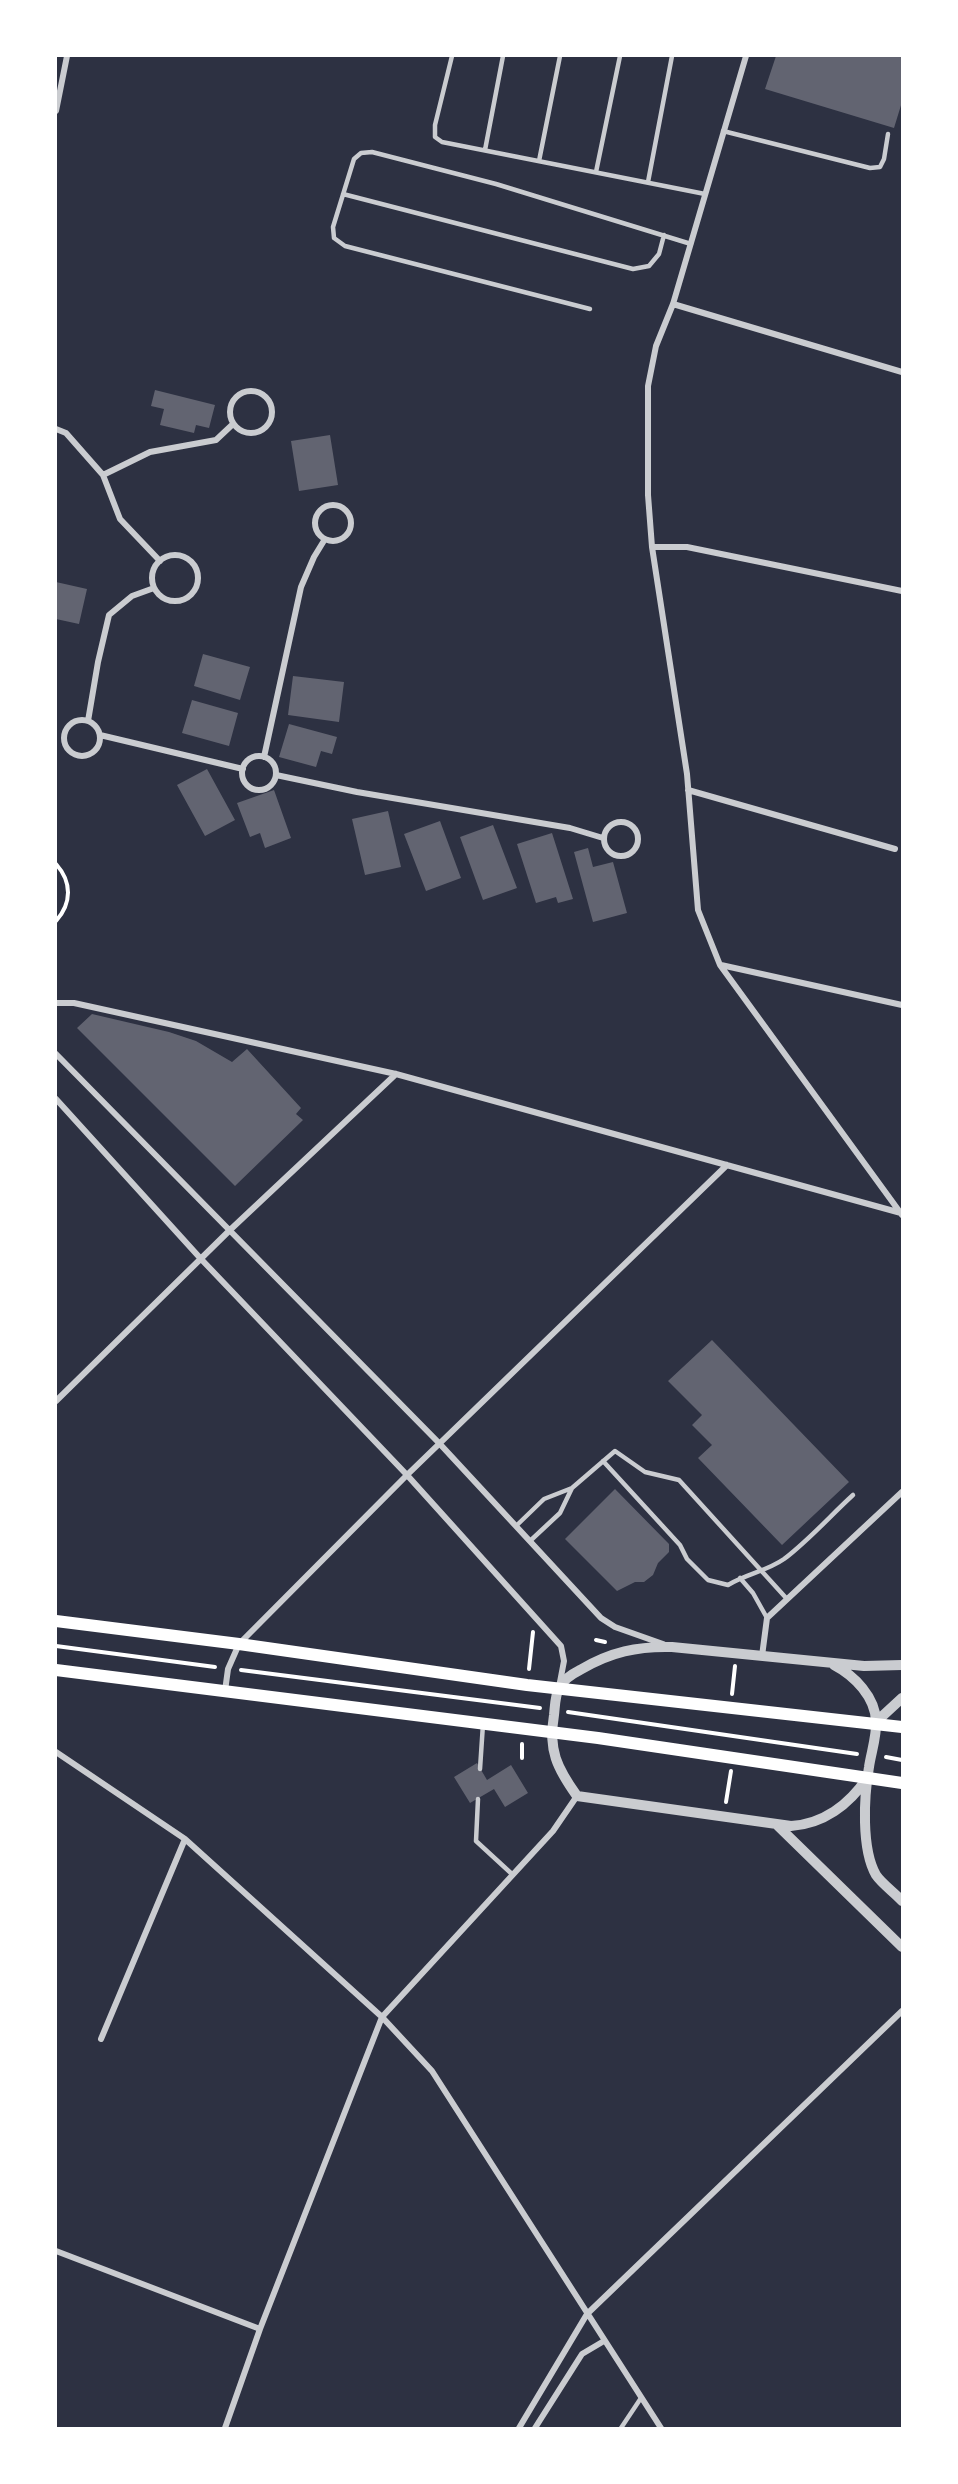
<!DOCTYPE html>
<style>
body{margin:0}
#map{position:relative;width:958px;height:2484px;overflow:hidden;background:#2d3142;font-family:"Space Grotesk",sans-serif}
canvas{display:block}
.frame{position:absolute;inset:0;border:57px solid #fff;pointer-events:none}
</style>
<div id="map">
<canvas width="958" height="2484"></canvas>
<div class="frame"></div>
</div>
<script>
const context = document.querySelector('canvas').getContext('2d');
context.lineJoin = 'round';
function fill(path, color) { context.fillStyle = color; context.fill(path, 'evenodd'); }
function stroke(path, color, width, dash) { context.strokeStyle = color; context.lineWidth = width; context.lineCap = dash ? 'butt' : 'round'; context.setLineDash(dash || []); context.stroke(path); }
fill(new Path2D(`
 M776,56H902V102L894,128L765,89Z
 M155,390L215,405L209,428L196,425L194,433L160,425L164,409L151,406Z
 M330,435L338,485L299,491L291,441Z
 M56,582L87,589L79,624L56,619Z
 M203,654L250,667L240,700L194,686Z
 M293,676L344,682L339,722L288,715Z
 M192,700L238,713L229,746L182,733Z
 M289,724L337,737L332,754L321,751L316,767L279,757Z
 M207,769L235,820L205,836L177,785Z
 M274,790L291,838L265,848L260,833L250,837L237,803Z
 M388,811L401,867L365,875L352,819Z
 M440,821L461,878L426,891L404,834Z
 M493,825L517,888L483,900L460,837Z
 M552,833L573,899L558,903L556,897L536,903L517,844Z
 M588,848L593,867L613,862L627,913L593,922L574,852Z
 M92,1014L169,1032L196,1041L232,1062L247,1049L301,1108L296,1114L303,1120L235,1186L77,1028Z
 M712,1340L849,1482L782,1545L698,1458L712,1445L692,1425L702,1415L668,1381Z
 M615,1489L669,1544V1552L658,1563L653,1575L644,1582H635L617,1591L565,1539Z
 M477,1763L487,1780L511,1765L528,1793L505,1807L494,1789L470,1803L454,1777Z`), '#626471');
stroke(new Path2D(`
 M56,864C72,882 72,903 56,921
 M596,1640L605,1642
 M56,1646L215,1667
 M529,1669L533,1632
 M241,1670L540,1708
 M732,1694L735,1666
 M568,1712L857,1754
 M522,1744V1758
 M886,1757L902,1760
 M726,1802L731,1771`), '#fff', 4);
stroke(new Path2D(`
 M452,56L435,125V137L442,142L705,194
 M723,131L870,168L880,167L884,159L888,134
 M485,150L503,56
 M539,161L560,56
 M596,172L620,56
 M648,182L672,56
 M343,194L633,269L649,266L659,254L664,235
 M590,309L345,246L334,238L333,227L354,159L361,153L372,152L496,184L691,244
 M603,1461L680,1545L687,1559L708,1580L728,1585C746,1574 767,1571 784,1559C808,1541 830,1516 853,1495
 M516,1526L544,1499L572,1488
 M530,1541L560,1513L572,1488L615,1451L645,1472L679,1480L787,1599
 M740,1578L753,1593L767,1618
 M480,1769L483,1724
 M478,1799L476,1841L513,1875
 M621,2428L641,2398`), '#caccd0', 4.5);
stroke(new Path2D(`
 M746,56L673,304L656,346L648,386V495L652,547L687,774L698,910L720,965L902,1215
 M56,111L67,56
 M673,304L902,372
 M230 412a21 21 0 1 1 42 0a21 21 0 1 1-42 0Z
 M56,429L66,433L103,475L120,519L160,561
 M103,475L150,452L216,440L233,424
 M315 523a18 18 0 1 1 36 0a18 18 0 1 1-36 0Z
 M652,547H687L902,591
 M152 578a23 23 0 1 1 46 0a23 23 0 1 1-46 0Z
 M64 738a18 18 0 1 1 36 0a18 18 0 1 1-36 0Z
 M88,721L98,662L109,615L132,596L154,588
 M100,735L243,769
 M242 773a17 17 0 1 1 34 0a17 17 0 1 1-34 0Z
 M264,757L301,587L314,557L325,539
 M276,775L357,792L570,828L603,838
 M688,790L895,849
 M604 839a17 17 0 1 1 34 0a17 17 0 1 1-34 0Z
 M721,965L902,1005
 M56,1003H74L396,1074L901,1213
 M56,1054L439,1443L601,1618L615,1627L663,1644
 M56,1099L201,1259L407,1475L561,1646L564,1661L560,1682
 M56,1401L230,1230L396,1074
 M762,1656L767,1618L902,1492
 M225,1691L228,1669L239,1644L407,1475L727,1165
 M56,1752L185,1839L382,2017L432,2071L661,2428
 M101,2039L185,1839
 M56,2251L260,2329
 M225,2428L260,2329L382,2017L553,1831L577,1796
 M519,2428L587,2314L902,2011
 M535,2428L582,2354L604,2341`), '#caccd0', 6);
stroke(new Path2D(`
 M834,1665C855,1676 875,1697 876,1721C877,1736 871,1753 869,1767C864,1796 861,1849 876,1875C882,1884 895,1893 902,1901
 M876,1722L902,1698
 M867,1778C849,1805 823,1824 791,1826L577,1796C557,1768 548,1750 554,1715C555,1707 555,1695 559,1688C563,1680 572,1674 580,1670C610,1652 638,1646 672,1647L864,1666L902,1665
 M778,1826L902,1947`), '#caccd0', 10);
stroke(new Path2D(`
 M56,1621L239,1644L527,1685L902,1727
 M56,1670L598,1738L902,1783`), '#fff', 12);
</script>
